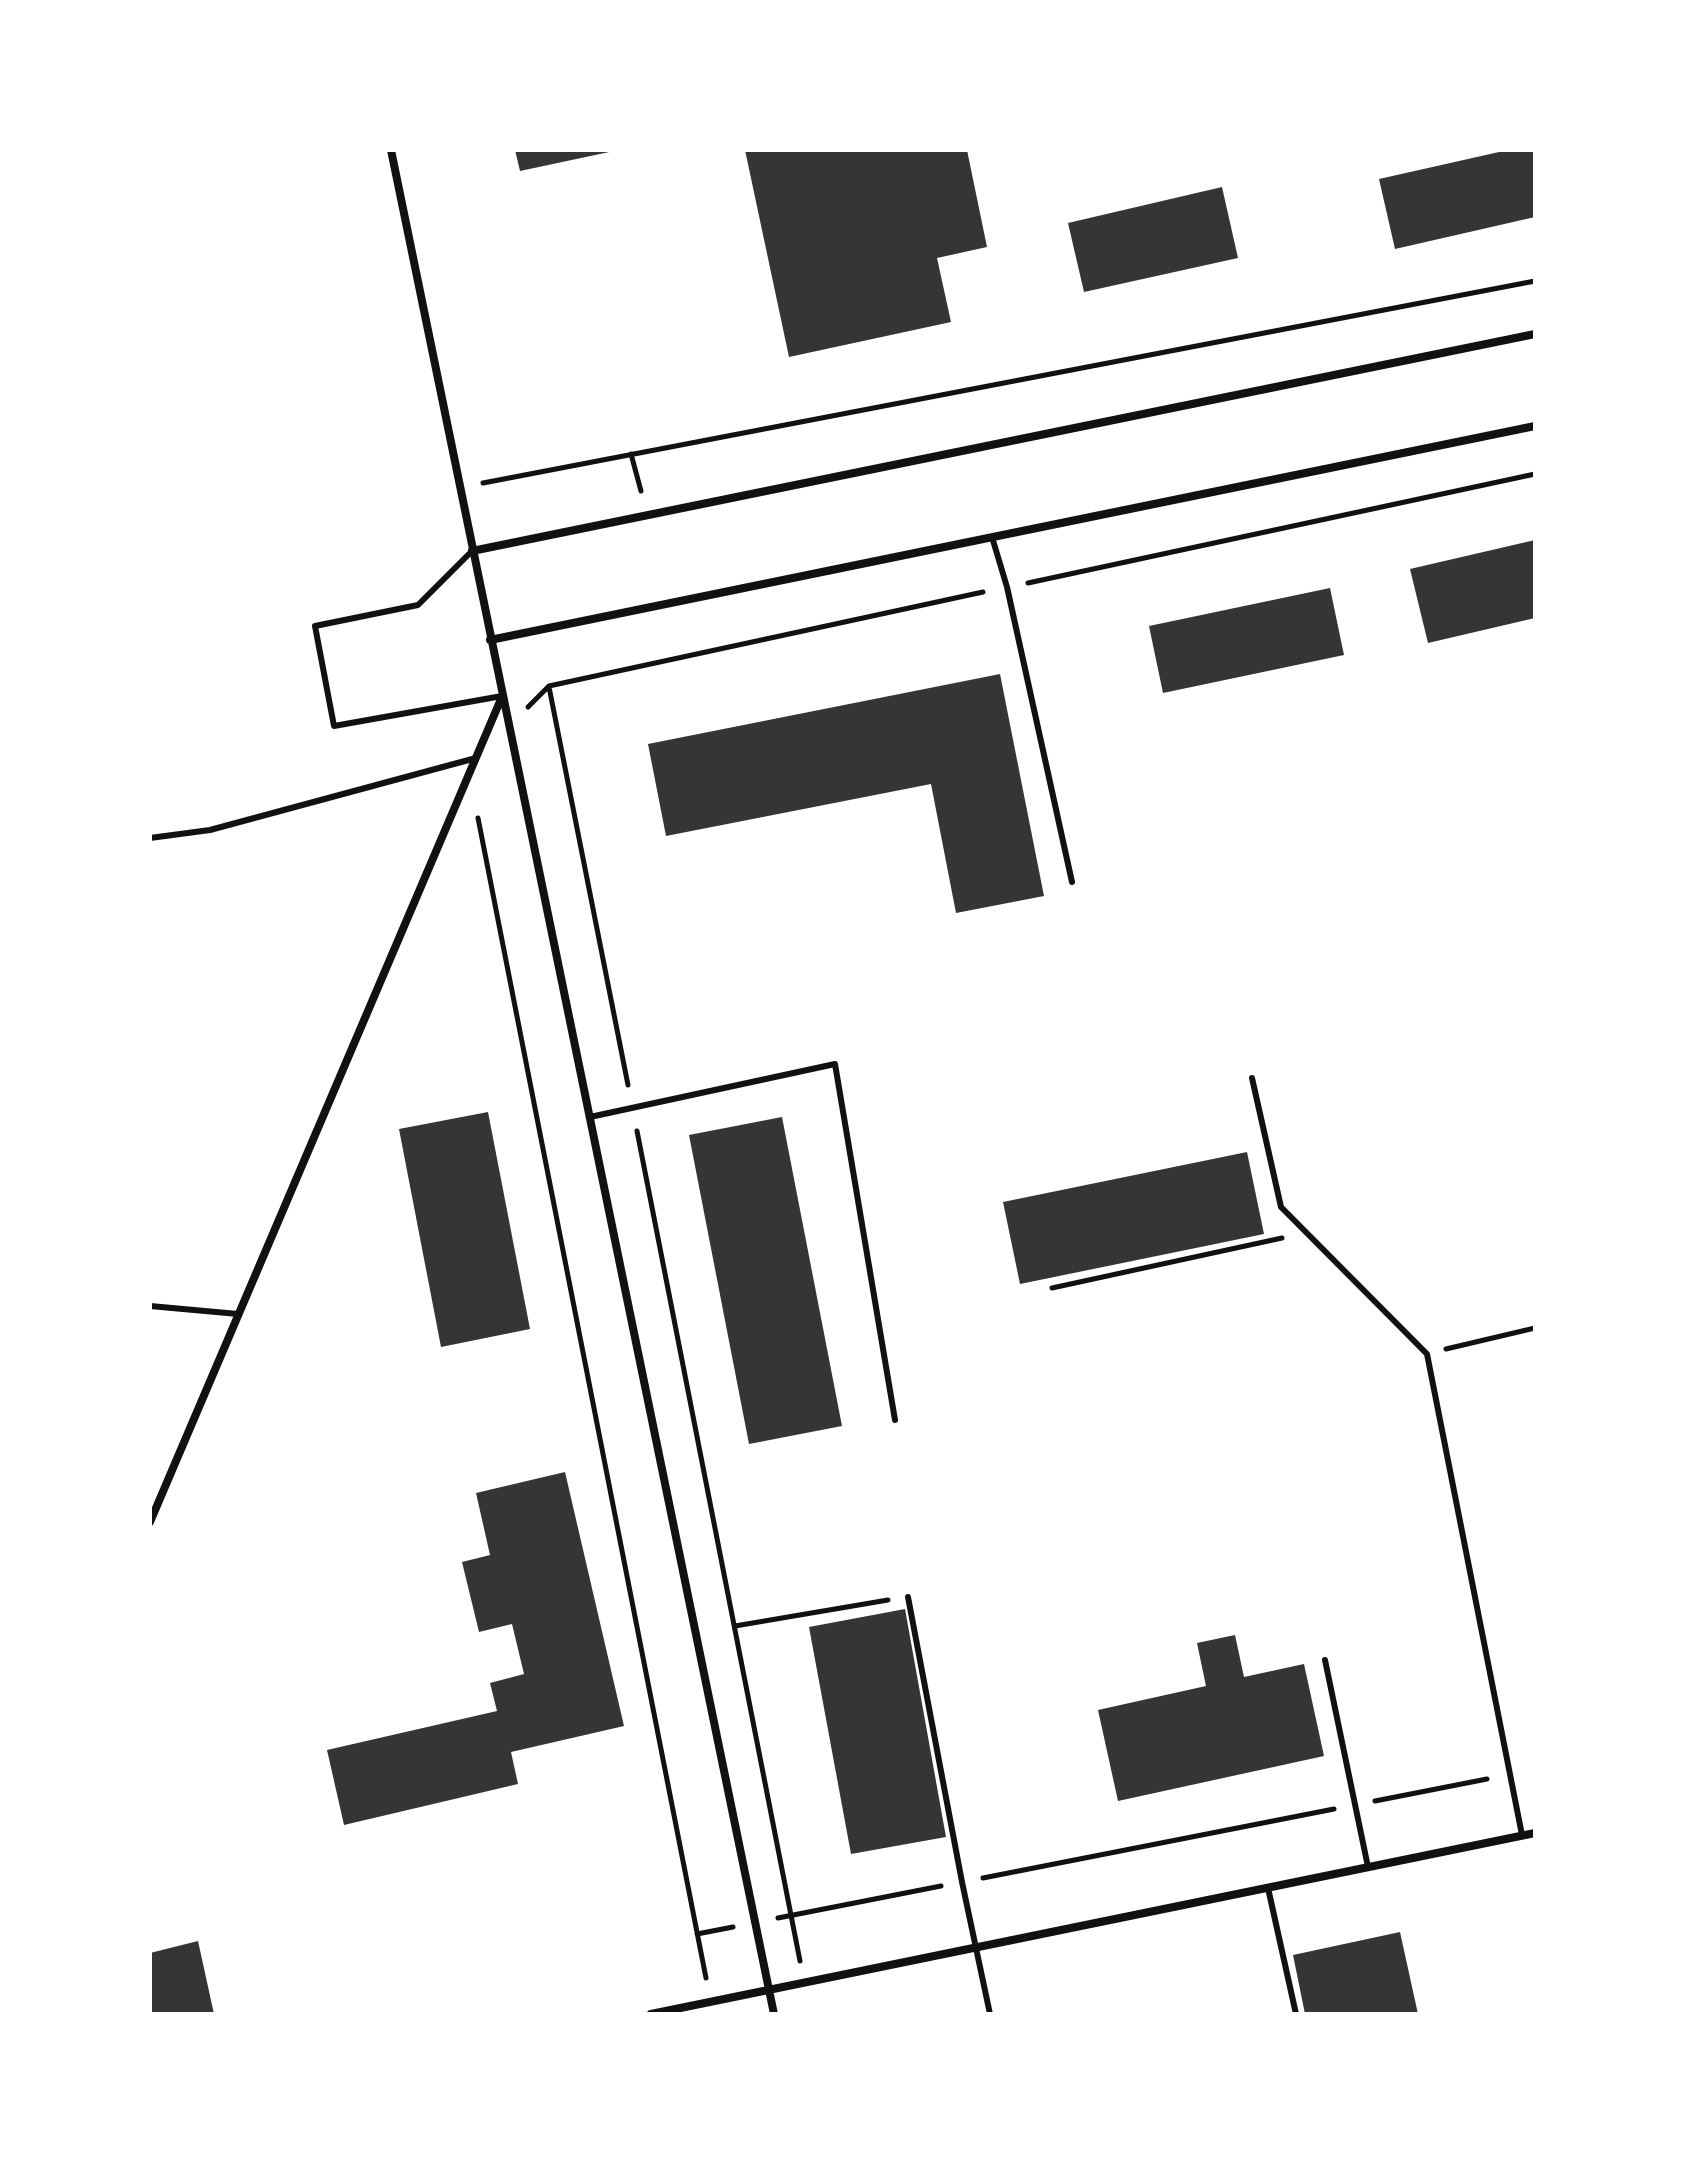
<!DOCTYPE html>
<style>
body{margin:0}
#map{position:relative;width:1685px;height:2164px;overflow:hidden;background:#fff;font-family:"IBM Plex Sans",sans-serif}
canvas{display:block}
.frame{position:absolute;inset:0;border:152px solid #fff;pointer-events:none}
</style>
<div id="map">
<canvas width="1685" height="2164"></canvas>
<div class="frame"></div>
</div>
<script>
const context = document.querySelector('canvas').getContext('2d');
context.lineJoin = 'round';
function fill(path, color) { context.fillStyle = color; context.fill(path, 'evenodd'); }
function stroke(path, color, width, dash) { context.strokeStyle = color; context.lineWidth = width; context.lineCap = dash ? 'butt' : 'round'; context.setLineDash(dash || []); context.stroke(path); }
fill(new Path2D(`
 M515,150H614V151L520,171Z
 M745,150H967L987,247L937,258L951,322L789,357Z
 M1508,150H1535V217L1395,249L1379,179Z
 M1222,187L1238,258L1084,292L1068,223Z
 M1535,540V618L1428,643L1410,569Z
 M1330,588L1344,655L1163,693L1149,626Z
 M1000,674L1044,896L956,913L931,784L666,836L648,744Z
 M488,1112L530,1329L441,1347L399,1129Z
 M782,1117L842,1426L749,1444L689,1135Z
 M1247,1152L1264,1234L1020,1284L1003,1202Z
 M565,1472L624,1726L511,1752L518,1784L344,1825L327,1750L497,1711L490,1683L524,1674L512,1624L479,1632L462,1562L490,1555L476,1493Z
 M905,1609L946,1837L851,1854L809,1627Z
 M1235,1635L1244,1677L1304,1664L1324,1756L1118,1801L1098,1710L1206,1686L1197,1643Z
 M1400,1932L1418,2014H1305L1293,1955Z
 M198,1941L214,2014H150V1953Z`), '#353535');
stroke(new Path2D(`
 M631,454L641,491
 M483,483L1535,281
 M1028,583L1535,474
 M549,687L628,1085
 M528,707L549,686L983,592
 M478,818L706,1978
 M637,1131L800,1961
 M1052,1288L1282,1238
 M1446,1349L1535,1328
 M735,1626L888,1600
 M1375,1801L1487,1779
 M983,1878L1334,1809
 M778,1918L941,1886
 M697,1934L733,1927`), '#111', 5);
stroke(new Path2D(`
 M992,537L1007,587L1072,882
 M472,551L418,605L315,626L334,726L502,696
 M150,838L210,830L476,758
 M1252,1078L1281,1207L1427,1354L1522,1835
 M590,1117L835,1064L895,1420
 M150,1306L238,1314
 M908,1597L962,1882L990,2014
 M1325,1660L1368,1867
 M1268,1888L1296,2014`), '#111', 6);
stroke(new Path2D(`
 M391,150L774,2014
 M472,551L1535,334
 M490,640L1535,426
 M150,1522L501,699
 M651,2014L1535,1833`), '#111', 8);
</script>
